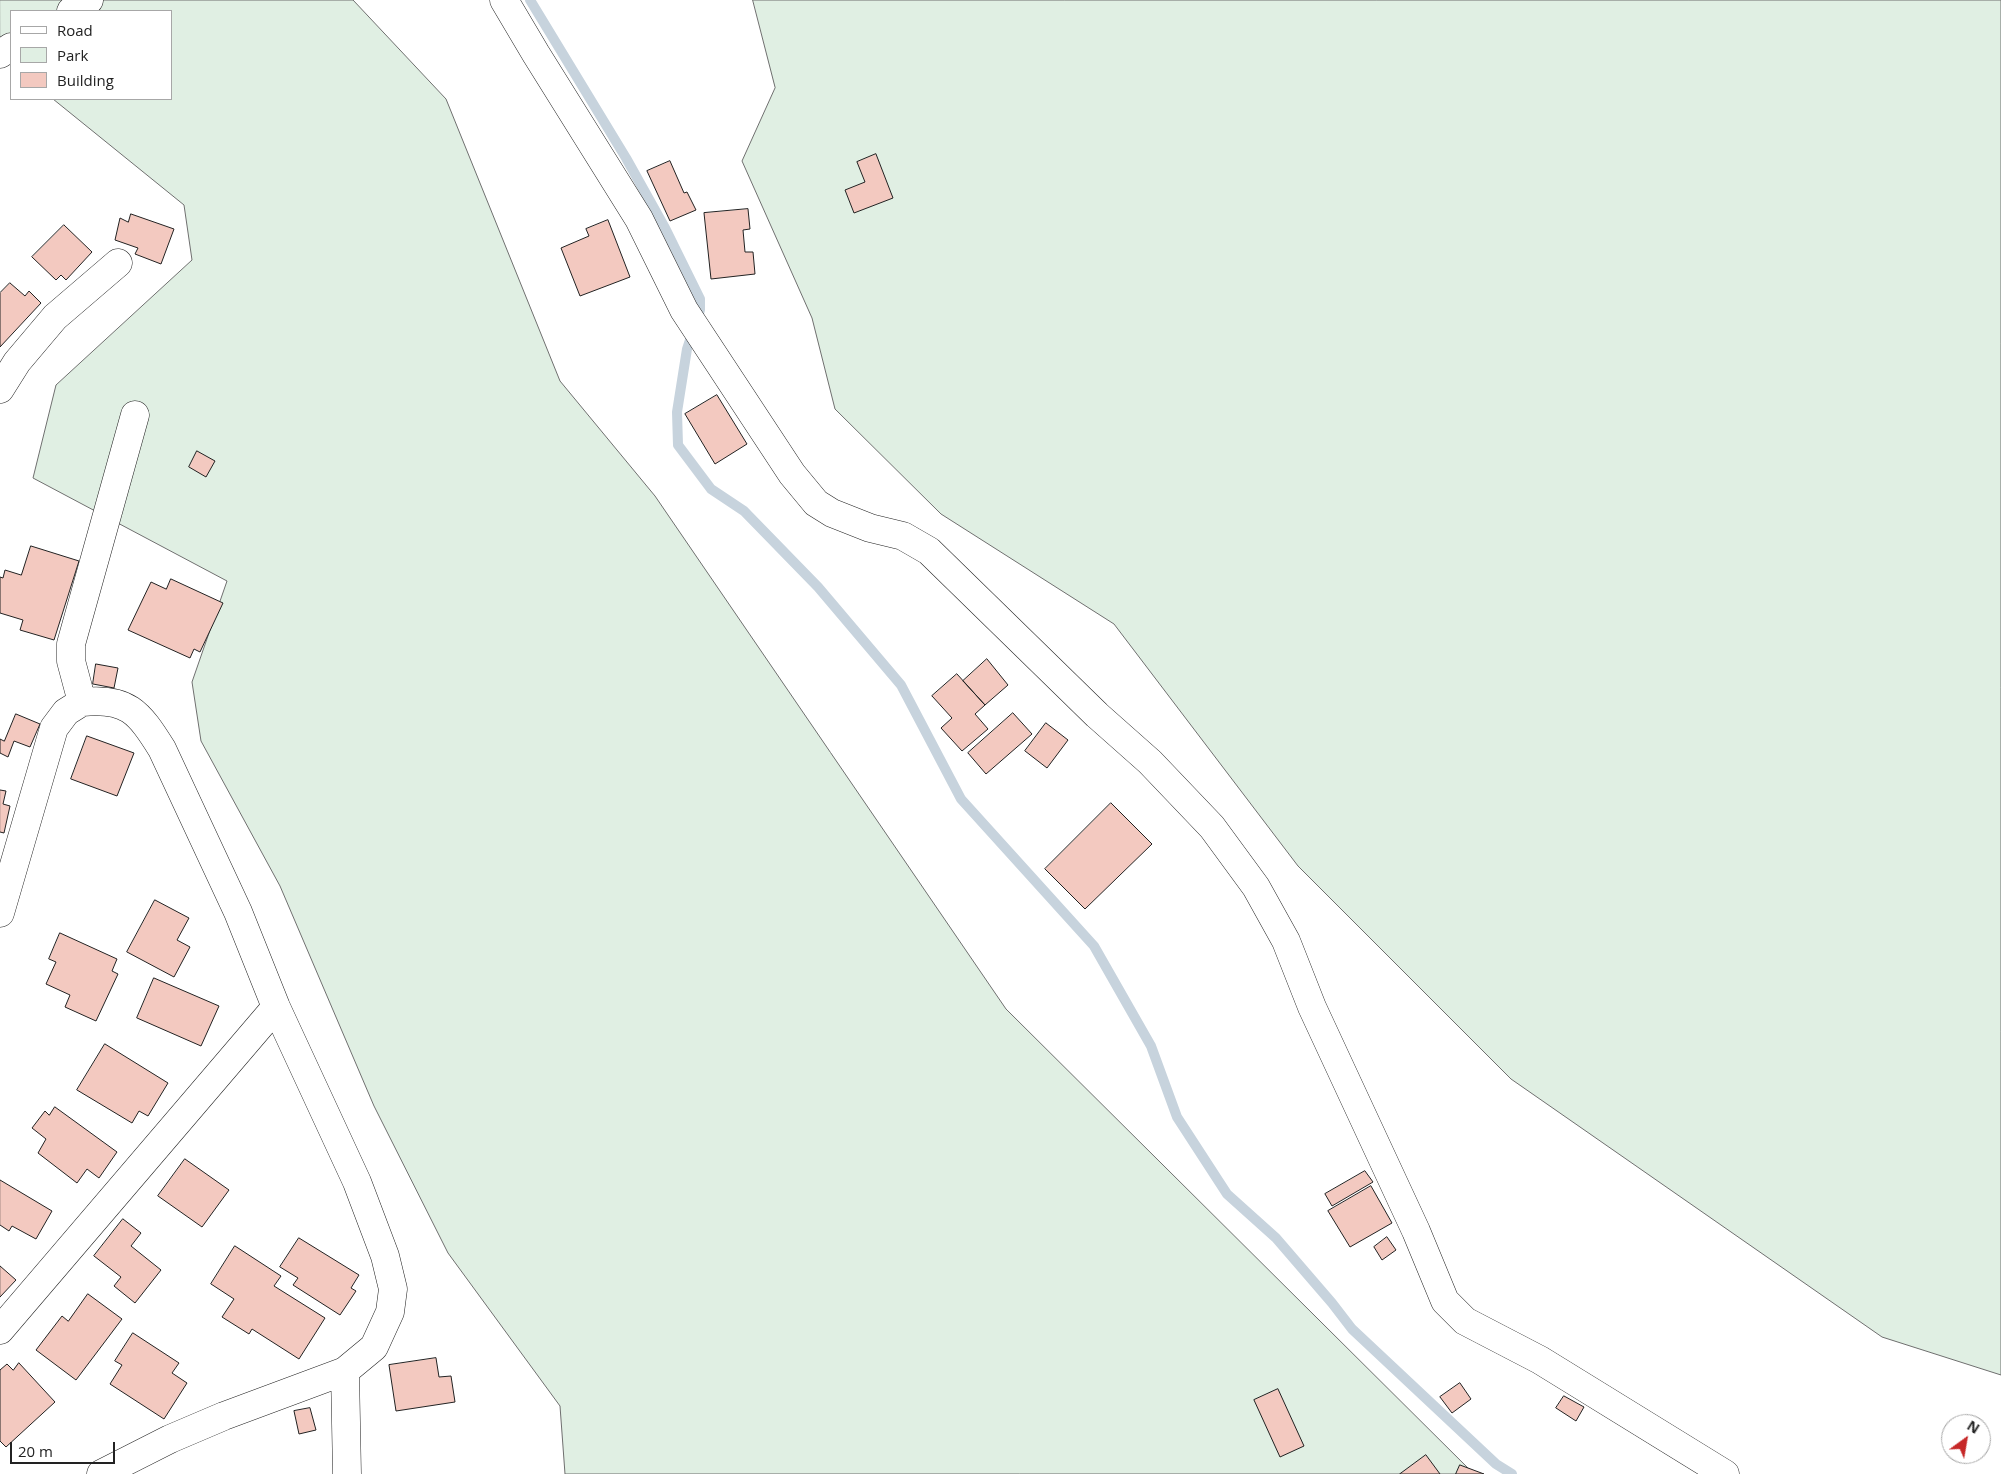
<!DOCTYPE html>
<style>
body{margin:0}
#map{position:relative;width:2001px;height:1474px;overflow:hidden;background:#fff;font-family:"Open Sans",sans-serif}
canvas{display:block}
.legend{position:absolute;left:10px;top:10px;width:162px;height:90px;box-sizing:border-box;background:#fff;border:1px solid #a7a7a7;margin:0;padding:6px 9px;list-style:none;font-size:15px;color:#222}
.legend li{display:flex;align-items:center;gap:10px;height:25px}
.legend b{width:25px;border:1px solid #a7a7a7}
.north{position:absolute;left:1941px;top:1414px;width:50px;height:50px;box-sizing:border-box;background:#fff;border:1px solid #a7a7a7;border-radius:50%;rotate:32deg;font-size:14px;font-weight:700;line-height:20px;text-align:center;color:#222}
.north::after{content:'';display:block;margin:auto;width:18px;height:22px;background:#c62828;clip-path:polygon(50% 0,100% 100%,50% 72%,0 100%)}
.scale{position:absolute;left:10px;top:1442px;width:105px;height:22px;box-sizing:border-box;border:2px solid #222;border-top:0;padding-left:6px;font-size:15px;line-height:18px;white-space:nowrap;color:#222;-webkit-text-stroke:4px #fff;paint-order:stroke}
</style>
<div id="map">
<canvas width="2001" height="1474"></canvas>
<ul class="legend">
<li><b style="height:6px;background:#fff"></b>Road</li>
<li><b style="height:14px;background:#e0efe3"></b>Park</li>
<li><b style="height:14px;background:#f3c9c0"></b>Building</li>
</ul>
<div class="north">N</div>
<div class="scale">20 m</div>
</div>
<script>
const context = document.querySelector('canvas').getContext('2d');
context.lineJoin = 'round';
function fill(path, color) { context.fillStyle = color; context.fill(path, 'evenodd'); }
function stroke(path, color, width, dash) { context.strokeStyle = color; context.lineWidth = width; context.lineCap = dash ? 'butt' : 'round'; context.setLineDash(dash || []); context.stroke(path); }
const green = new Path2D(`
 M0,0H353L446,99L560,381L655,496L1006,1009L1474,1474H565L560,1406L448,1253L374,1106L280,886L201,741L192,682L227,581L33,478L56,385L192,260L184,205L53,99H171V11H11V65L0,56Z
 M753,0H2001V1375L1882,1337L1511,1079L1298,866L1114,624L941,514L835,409L812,318L742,161L775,88Z`);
fill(green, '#e0efe3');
stroke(green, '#6f6f6f', 1);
stroke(new Path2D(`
 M530,0L626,158L665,228L700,299V310L687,349L677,412L678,445L711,489L744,511L818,587L901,685L961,799L1094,946L1151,1046L1177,1117L1227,1194L1276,1238L1332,1303L1352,1329L1496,1464L1512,1474`), '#c7d3dd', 10);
const building = new Path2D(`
 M876,154L893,198L854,213L845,190L865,182L857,162Z
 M670,161L684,193L687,192L696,210L670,221L647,171Z
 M748,209L750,229L743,230L745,252H753L755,274L711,279L704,213Z
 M131,214L174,229L161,264L135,254L138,248L115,240L120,218L128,222Z
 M608,220L630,277L580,296L561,248L589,236L586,229Z
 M64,225L92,252L66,280L61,275L56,280L32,257Z
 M10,283L25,296L29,291L41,303L0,347V293Z
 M717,395L747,444L715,464L685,414Z
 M197,451L215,461L206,477L189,467Z
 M31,546L79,561L54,640L20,630L23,620L0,613V577L3,578L5,570L21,575Z
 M171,579L223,603L200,652L194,649L190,658L128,630L151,582L166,589Z
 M987,659L1008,685L985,705L963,681Z
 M96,664L118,668L114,688L93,684Z
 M957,674L985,705L975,714L988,729L962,751L941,728L952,718L932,696Z
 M1013,713L1032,734L986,774L968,753Z
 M16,714L40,724L30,747L14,741L8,757L0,753V739L4,741Z
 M1046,723L1068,740L1047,768L1025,751Z
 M87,736L134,753L117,796L71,779Z
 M0,790L6,791L3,804L10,806L4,833L0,832Z
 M1111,803L1152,844L1085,909L1045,869Z
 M155,900L189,918L177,940L190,947L174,977L127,952Z
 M60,933L117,959L112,971L118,974L96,1021L65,1007L70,995L46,984L56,962L49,959Z
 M154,978L219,1006L201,1046L137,1018Z
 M105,1044L168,1083L148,1116L139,1111L132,1123L77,1090Z
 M55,1107L117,1152L99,1178L87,1169L77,1183L38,1153L46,1139L32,1128L45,1111L49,1115Z
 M185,1159L229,1190L202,1227L158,1196Z
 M1365,1171L1373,1182L1332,1206L1325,1194Z
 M0,1180L52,1211L36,1239L12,1226L9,1231L0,1225Z
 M1371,1186L1392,1223L1350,1247L1328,1211Z
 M123,1219L141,1233L131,1246L161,1270L135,1303L114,1286L121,1277L94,1256Z
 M1387,1237L1396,1250L1382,1260L1374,1247Z
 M299,1238L359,1275L351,1288L356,1291L340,1315L293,1285L298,1278L280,1267Z
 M235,1246L281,1276L274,1286L325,1318L299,1359L252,1329L249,1334L222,1317L234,1299L211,1284Z
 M0,1266L16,1280L0,1297Z
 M88,1294L122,1319L76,1380L36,1350L62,1316L68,1321Z
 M133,1333L179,1363L172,1373L187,1383L164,1419L110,1384L122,1365L115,1361Z
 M436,1358L439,1377L451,1376L455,1402L396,1411L389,1365Z
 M19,1363L55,1402L6,1447L0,1441V1370L7,1364L13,1370Z
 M1460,1383L1471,1399L1452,1413L1440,1397Z
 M1278,1389L1304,1446L1280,1457L1254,1400Z
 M1564,1396L1584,1407L1576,1421L1556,1408Z
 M310,1408L316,1430L299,1434L294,1411Z
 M1426,1455L1440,1474H1400Z
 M1460,1465L1484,1474H1456Z`);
fill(building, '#f3c9c0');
stroke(building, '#222', 1);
const minor = new Path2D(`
 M504,0L536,54L639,219L684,310L792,474L816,503L832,513L870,528L903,536L929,551L1097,715L1150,762L1212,827L1256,887L1286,941L1312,1007L1416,1231L1445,1301L1465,1321L1540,1360L1725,1474
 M71,11L89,0
 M0,54L11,47
 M0,389L17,362L55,317L118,263
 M82,702C127,697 139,712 162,749L238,912L276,1007L357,1182L385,1256L393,1289L390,1312L374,1347L345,1371L224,1416L170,1439L101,1474
 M0,913L54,728L66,712L82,702L71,661V644L135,415
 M0,1330L276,1007
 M345,1371L347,1474`);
stroke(minor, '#222', 29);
stroke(minor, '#fff', 28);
</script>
